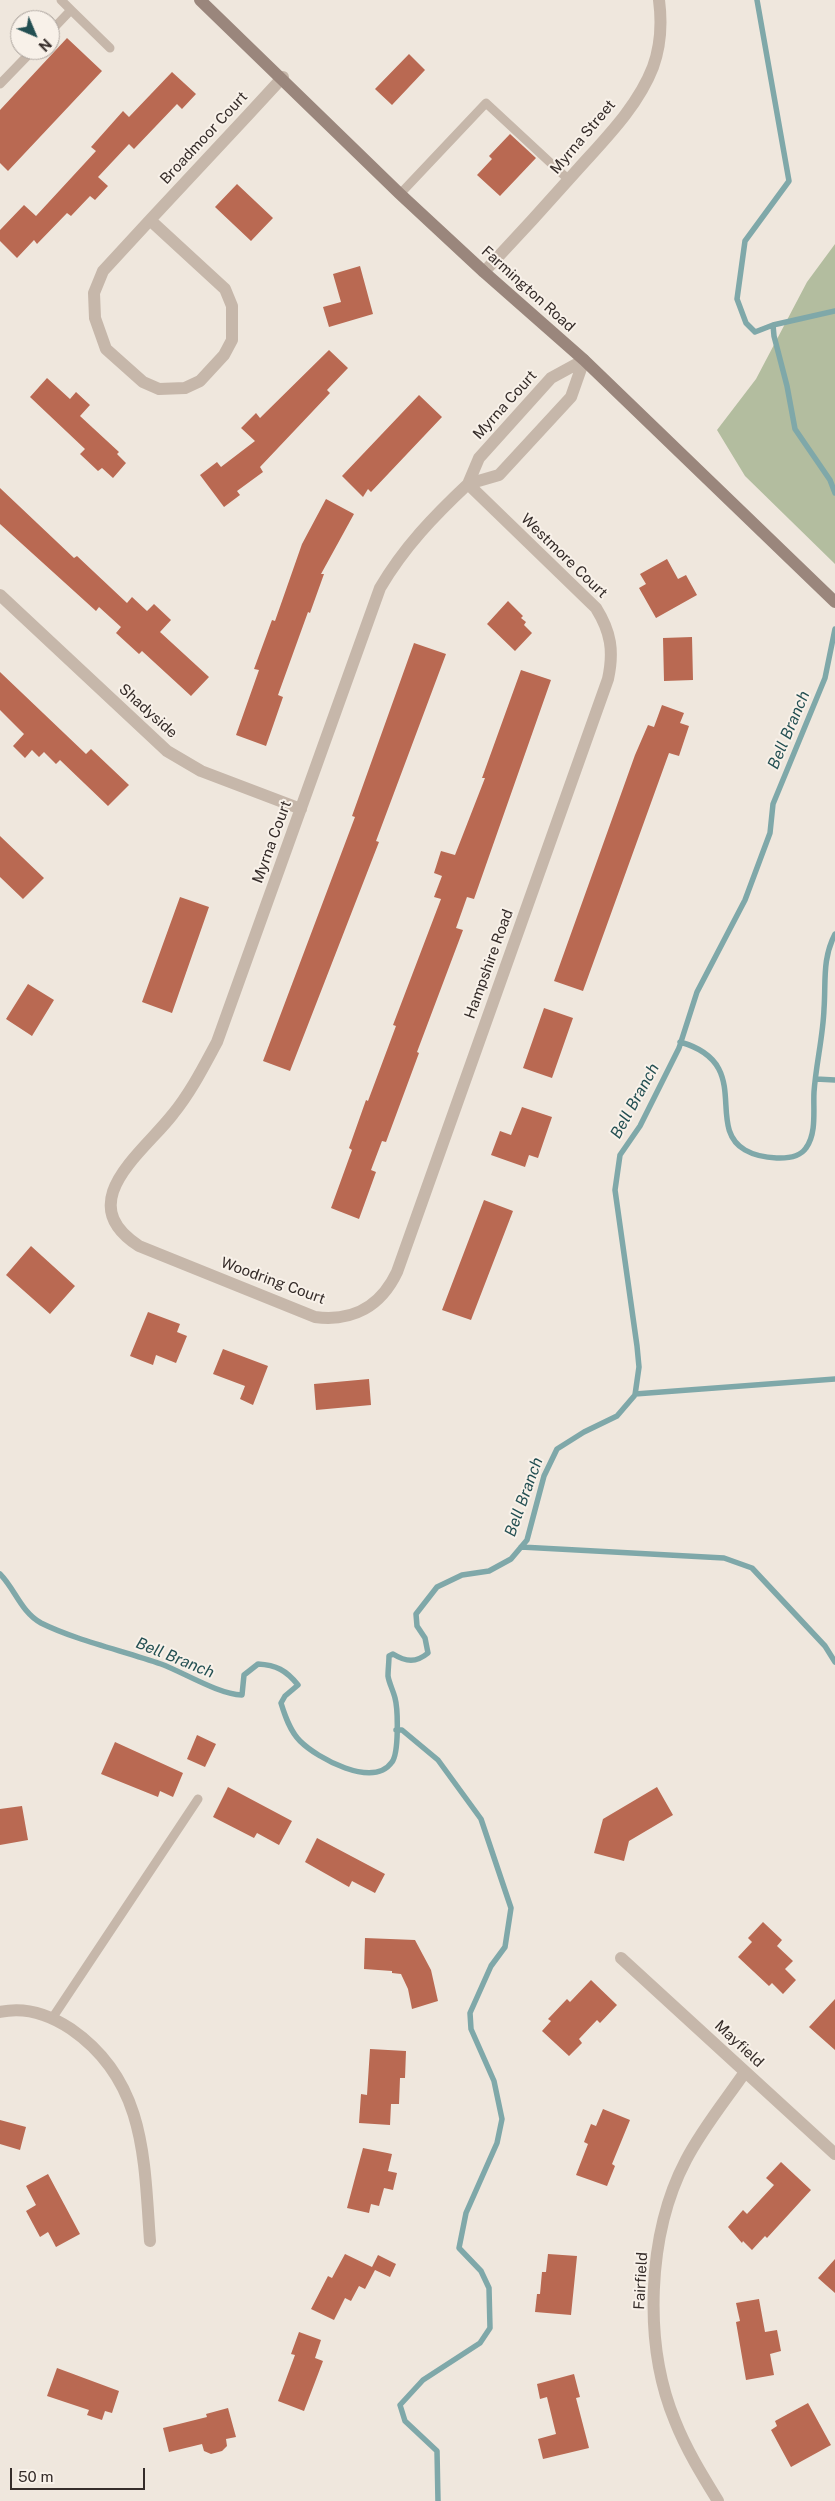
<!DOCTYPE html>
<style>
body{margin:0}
#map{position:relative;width:835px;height:2501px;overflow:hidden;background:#efe7dd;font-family:"Public Sans",sans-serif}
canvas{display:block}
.north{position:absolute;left:10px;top:10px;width:50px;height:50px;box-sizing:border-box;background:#f8f1e9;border:1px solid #aaa29c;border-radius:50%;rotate:135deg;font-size:14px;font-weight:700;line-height:20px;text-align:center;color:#352c29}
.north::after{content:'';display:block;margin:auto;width:18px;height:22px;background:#234f52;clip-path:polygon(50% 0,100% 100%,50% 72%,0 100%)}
.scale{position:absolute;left:10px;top:2468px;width:135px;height:22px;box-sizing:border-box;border:2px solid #352c29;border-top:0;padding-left:6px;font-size:15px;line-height:18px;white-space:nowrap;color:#352c29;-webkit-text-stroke:4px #f8f1e9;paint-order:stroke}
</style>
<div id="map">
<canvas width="835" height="2501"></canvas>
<div class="north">N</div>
<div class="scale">50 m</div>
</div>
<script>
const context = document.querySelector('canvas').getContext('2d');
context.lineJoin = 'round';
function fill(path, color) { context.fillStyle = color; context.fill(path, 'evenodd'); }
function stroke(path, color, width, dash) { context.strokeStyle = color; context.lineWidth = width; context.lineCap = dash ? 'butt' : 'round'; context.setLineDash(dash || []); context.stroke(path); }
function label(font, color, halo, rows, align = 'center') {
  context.font = font + ' "Public Sans",sans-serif'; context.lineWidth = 4; context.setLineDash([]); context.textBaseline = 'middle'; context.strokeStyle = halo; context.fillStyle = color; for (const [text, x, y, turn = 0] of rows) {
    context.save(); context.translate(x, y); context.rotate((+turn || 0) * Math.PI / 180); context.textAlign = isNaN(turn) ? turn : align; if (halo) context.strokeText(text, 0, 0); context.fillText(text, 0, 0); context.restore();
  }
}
fill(new Path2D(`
 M835,244V564L745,476L717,430L756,379L807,282Z`), '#b3bd9f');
stroke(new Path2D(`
 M757,0L789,181L745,241L737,299L746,323L755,332L773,325L835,311
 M773,325L774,336L787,386L795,429L830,480L835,493
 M680,1042C755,1063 704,1126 745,1150C759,1158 795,1164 806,1148C817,1133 813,1109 814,1092C816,1064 823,1037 824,1009C826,982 822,959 835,934
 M816,1079L835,1080
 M635,1394L835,1379
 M521,1547L724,1558L752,1568L825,1646L835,1662
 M0,1574C15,1589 21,1612 41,1623C75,1640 124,1651 161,1664C185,1673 218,1694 242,1695L244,1675L258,1664C276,1665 286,1670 298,1685L285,1696L281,1703C285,1716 290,1731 300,1741C317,1758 373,1789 392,1762C399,1753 398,1709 395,1698C393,1690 389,1683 388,1676C388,1670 389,1662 389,1656L393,1654C406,1662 416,1663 428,1653L425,1638L417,1626L416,1614L437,1587L462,1575L489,1571L511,1559L527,1540L544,1476L557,1449L584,1432L617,1416L635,1395L639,1367L637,1346L615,1190L620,1155L640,1126L679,1048L697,992L745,900L770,833L773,804L825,678L835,629
 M396,1730H402L438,1760L481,1819L511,1908L505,1947L491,1966L470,2013L471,2029L494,2081L502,2119L497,2143L466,2213L459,2248L481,2271L489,2288L490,2328L480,2343L423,2380L400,2405L405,2421L437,2451L438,2501`), '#7fa8a9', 5.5);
fill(new Path2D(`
 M67,38L102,71L8,171L0,163V110Z
 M409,54L425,70L392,105L375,89Z
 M172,72L196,94L182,109L177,104L134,149L129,144L98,177L108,186L95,200L90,196L71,216L67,213L37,244L34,240L17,258L0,241V230L24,205L36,216L96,151L91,147L123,111L129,117Z
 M510,134L536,158L500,196L477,175L492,159L489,156Z
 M237,184L273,218L251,241L215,207Z
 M360,266L373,314L329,327L323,307L341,302L333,274Z
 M329,350L348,368L327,390L330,393L260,467L263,472L237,491L240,495L224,507L200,475L217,462L221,467L255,441L241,428L256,413L260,418Z
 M47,378L70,399L76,392L90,405L80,416L119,452L117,454L126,463L113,478L102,468L98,471L80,454L85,449L30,397Z
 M419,395L442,417L371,492L368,489L363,497L342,476Z
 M0,488L74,558L77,556L127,603L132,597L147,611L154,604L171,620L160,632L209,677L191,696L142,651L139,654L116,633L121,627L99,607L96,611L0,524Z
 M326,499L354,514L321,574H324L310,613L308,612L278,695L283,697L266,746L236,735L259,670L254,669L272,620L275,621L302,544Z
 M667,559L678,579L686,575L697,595L656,618L639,588L646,584L640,574Z
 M508,601L523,616L521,618L526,622L524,625L532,633L515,651L487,624Z
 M692,637L693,680L664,681L663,638Z
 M414,643L446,654L376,841L379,842L290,1071L263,1061L355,817L352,816Z
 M521,670L551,680L474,899L467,897L456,928L463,930L417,1052L419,1053L386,1142L382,1141L371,1170L376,1172L359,1219L331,1208L352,1150L349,1148L366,1100L368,1101L396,1026L393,1025L441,899L434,897L442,876L434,873L441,851L455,855L485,778H482Z
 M0,672L86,754L91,749L129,785L108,806L60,760L56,764L44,752L39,757L32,750L25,758L13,746L24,734L0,710Z
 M662,705L684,713L680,723L689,726L679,756L669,753L583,991L554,981L635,755L648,725L654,727Z
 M0,836L44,878L23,899L0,877Z
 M180,897L209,907L172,1013L142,1002Z
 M28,984L54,1000L32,1036L6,1019Z
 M544,1008L573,1018L552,1078L523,1068Z
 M522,1107L552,1117L538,1158L529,1155L525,1167L491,1155L500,1131L511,1135Z
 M484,1200L513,1211L471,1320L442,1310Z
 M31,1246L75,1286L50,1314L6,1275Z
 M148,1312L180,1324L177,1332L187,1336L176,1363L156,1355L153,1365L130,1356Z
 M223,1349L268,1366L253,1405L240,1399L245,1386L213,1374Z
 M369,1379L371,1405L316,1410L314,1384Z
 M197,1735L216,1744L205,1767L187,1759Z
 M115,1742L183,1773L173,1797L160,1791L158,1797L101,1774Z
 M228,1787L292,1821L279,1845L257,1833L254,1838L213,1817Z
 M657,1787L673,1815L629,1841L624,1861L594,1853L603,1819Z
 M22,1806L28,1840L0,1845V1809Z
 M317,1838L385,1874L375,1893L352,1881L349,1887L305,1862Z
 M763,1922L782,1940L777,1946L793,1961L785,1969L796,1980L783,1994L772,1983L769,1986L738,1957L752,1942L748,1938Z
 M365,1938L415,1940L431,1970L438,2001L412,2009L408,1989L401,1974L392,1973V1971L364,1969Z
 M591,1980L617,2005L600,2023L597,2020L579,2039L582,2043L569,2056L542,2031L551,2021L548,2019L567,1999L570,2002Z
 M835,1999V2050L809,2027Z
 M370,2049L406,2051L405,2078H400L399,2104H391L390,2125L359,2123L361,2094L367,2095Z
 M603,2109L630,2120L612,2164L615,2166L607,2186L576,2175L588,2144L584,2142L591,2124L596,2126Z
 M0,2120L26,2127L20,2150L0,2144Z
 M363,2148L392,2154L388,2171L397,2173L393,2190L384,2188L379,2206L371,2204L369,2213L347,2208Z
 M781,2162L811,2190L767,2238L765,2236L752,2250L743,2241L742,2243L728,2227L743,2210L747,2214L774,2185L766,2178Z
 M48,2174L80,2234L56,2247L48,2232L40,2237L26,2211L36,2205L26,2186Z
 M345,2254L372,2267L378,2255L396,2264L390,2277L375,2270L365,2289L359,2286L351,2301L345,2298L334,2320L311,2309L328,2276L332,2278Z
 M548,2254L577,2256L571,2315L535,2312L537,2294H540L542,2272H546Z
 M835,2259V2293L818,2278Z
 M759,2299L765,2332L777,2330L781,2351L770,2354L774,2375L746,2380L736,2322L740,2321L736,2303Z
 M299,2332L321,2340L315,2358L323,2361L304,2411L278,2401L295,2355L291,2354Z
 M57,2368L119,2391L112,2413L105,2411L102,2420L87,2415L89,2410L47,2396Z
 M574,2374L580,2397L576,2398L589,2448L543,2459L538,2439L556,2434L547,2397L540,2399L537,2384Z
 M808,2403L831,2445L791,2467L771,2430L777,2426L775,2421Z
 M228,2408L236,2437L226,2439L227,2446L222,2451L211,2454L204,2451L202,2444L169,2452L163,2428L207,2417L206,2414Z`), '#b96952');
stroke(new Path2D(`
 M71,10L110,48
 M50,32L71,10L61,0
 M0,84L33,50
 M400,194L486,103L569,180
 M53,2017L198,1799`), '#c6b7aa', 9);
stroke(new Path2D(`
 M150,220L225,289L232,306V340L224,355L200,381L185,388L159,389L143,382L106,349L95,318L94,293L103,271L150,220L248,115L283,77
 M484,272C516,238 548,203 579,168C606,138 638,106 653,67C661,45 662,23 659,0
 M584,360L571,397L499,475L468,484L479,458L551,378Z
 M468,484L596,608C611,632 614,651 608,679L397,1272C381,1306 353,1322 315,1317L139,1246C71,1202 143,1153 173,1114C191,1092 204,1066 217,1042L380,588C404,547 434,516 468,484Z
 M0,595L167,751L201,771L301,809
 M621,1958L835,2154
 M0,2012C27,2006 50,2015 71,2029C146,2081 144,2159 150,2241
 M718,2501C702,2475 686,2449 675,2421C643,2344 647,2234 686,2160C702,2129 725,2101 745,2072`), '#c6b7aa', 12);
stroke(new Path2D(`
 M200,0L400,194L484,272L584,360L835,602`), '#9a867c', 12);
label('15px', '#352c29', '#f8f1e9', [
 ["Myrna Street",583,137,-50],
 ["Broadmoor Court",204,138,-47],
 ["Farmington Road",528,289,42],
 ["Myrna Court",505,405,-48],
 ["Westmore Court",564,556,44],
 ["Shadyside",148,711,42],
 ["Myrna Court",272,842,-70],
 ["Hampshire Road",489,964,-70],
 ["Woodring Court",273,1281,20],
 ["Mayfield",739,2044,43],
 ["Fairfield",641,2281,-87]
]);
label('italic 16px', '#234f52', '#f8f1e9', [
 ["Bell Branch",789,730,-67],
 ["Bell Branch",635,1101,-61],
 ["Bell Branch",524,1497,-70],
 ["Bell Branch",175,1658,22]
]);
</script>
